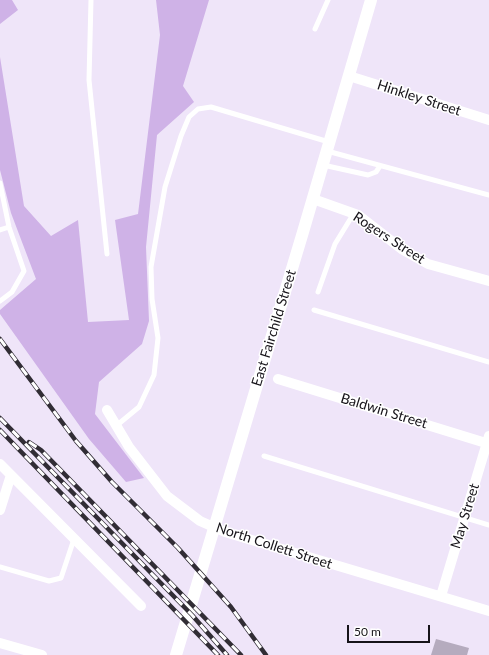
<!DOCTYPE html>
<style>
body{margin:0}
#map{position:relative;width:489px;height:655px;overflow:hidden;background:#efe5f9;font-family:Lato,sans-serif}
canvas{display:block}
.scale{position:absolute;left:347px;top:625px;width:83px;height:18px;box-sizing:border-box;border:2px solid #161319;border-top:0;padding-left:5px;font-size:12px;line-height:14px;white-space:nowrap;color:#161319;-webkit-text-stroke:3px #fff;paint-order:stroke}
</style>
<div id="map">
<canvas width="489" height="655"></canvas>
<div class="scale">50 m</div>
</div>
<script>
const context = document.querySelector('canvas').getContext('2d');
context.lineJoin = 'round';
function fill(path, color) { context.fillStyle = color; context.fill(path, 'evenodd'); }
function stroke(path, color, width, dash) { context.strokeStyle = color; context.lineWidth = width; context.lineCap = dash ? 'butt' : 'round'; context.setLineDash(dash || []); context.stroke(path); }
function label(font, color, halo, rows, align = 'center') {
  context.font = font + ' Lato,sans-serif'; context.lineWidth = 3; context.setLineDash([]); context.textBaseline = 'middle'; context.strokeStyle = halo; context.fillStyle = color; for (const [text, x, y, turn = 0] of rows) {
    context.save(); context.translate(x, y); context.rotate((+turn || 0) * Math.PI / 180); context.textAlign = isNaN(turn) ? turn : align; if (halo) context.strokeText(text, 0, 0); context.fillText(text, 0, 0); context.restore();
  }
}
fill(new Path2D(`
 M0,0H12L18,10L0,24Z
 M156,0H209L183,86L194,102L157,135L146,247L149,321L142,344L99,382L95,414L144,478L126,482L89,439L0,314V310L36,279L11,213L0,170V57L24,206L51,236L78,220L88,322L129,320L115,220L138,214L160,35Z`), '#cfb2e7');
fill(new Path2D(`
 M436,639L469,648L467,655H431Z`), '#b5abbe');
stroke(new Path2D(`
 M91,0L89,80L107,254
 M315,29L328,0
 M327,151L489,195
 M323,165L368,175L376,172L380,166
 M0,183L9,227L24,271L12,292L0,301
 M0,230L9,227
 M318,292L335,244L354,213
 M314,310L489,362
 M116,426L139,407L154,375L158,338L152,299L151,267L165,187L181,136L189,117L198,109L211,107L329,142
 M264,456L489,525
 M0,567L49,581L61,578L74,539`), '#fff', 5);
stroke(new Path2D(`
 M349,76L489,120
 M313,199L358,215L403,250L428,264L489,281
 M278,379L489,444
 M107,410L129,447L167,496L200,521L225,532L489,611
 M0,464L141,606
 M0,510L11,475
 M441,596L489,436
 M0,643L42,655`), '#fff', 10);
stroke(new Path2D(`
 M176,655L303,232L371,0`), '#fff', 12);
const rail = new Path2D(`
 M0,339L76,441L112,482L178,548L231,607L266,655
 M0,418L192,615L227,655
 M0,430L218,655
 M29,442L41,450L241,655`);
stroke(rail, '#312d35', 4.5);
stroke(rail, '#fff', 3, [9]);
label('14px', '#161319', '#fff', [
 ["Hinkley Street",419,98,18],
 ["Rogers Street",389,238,33],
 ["East Fairchild Street",274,328,-73],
 ["Baldwin Street",384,411,17],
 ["May Street",465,516,-73],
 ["North Collett Street",274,546,18]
]);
</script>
